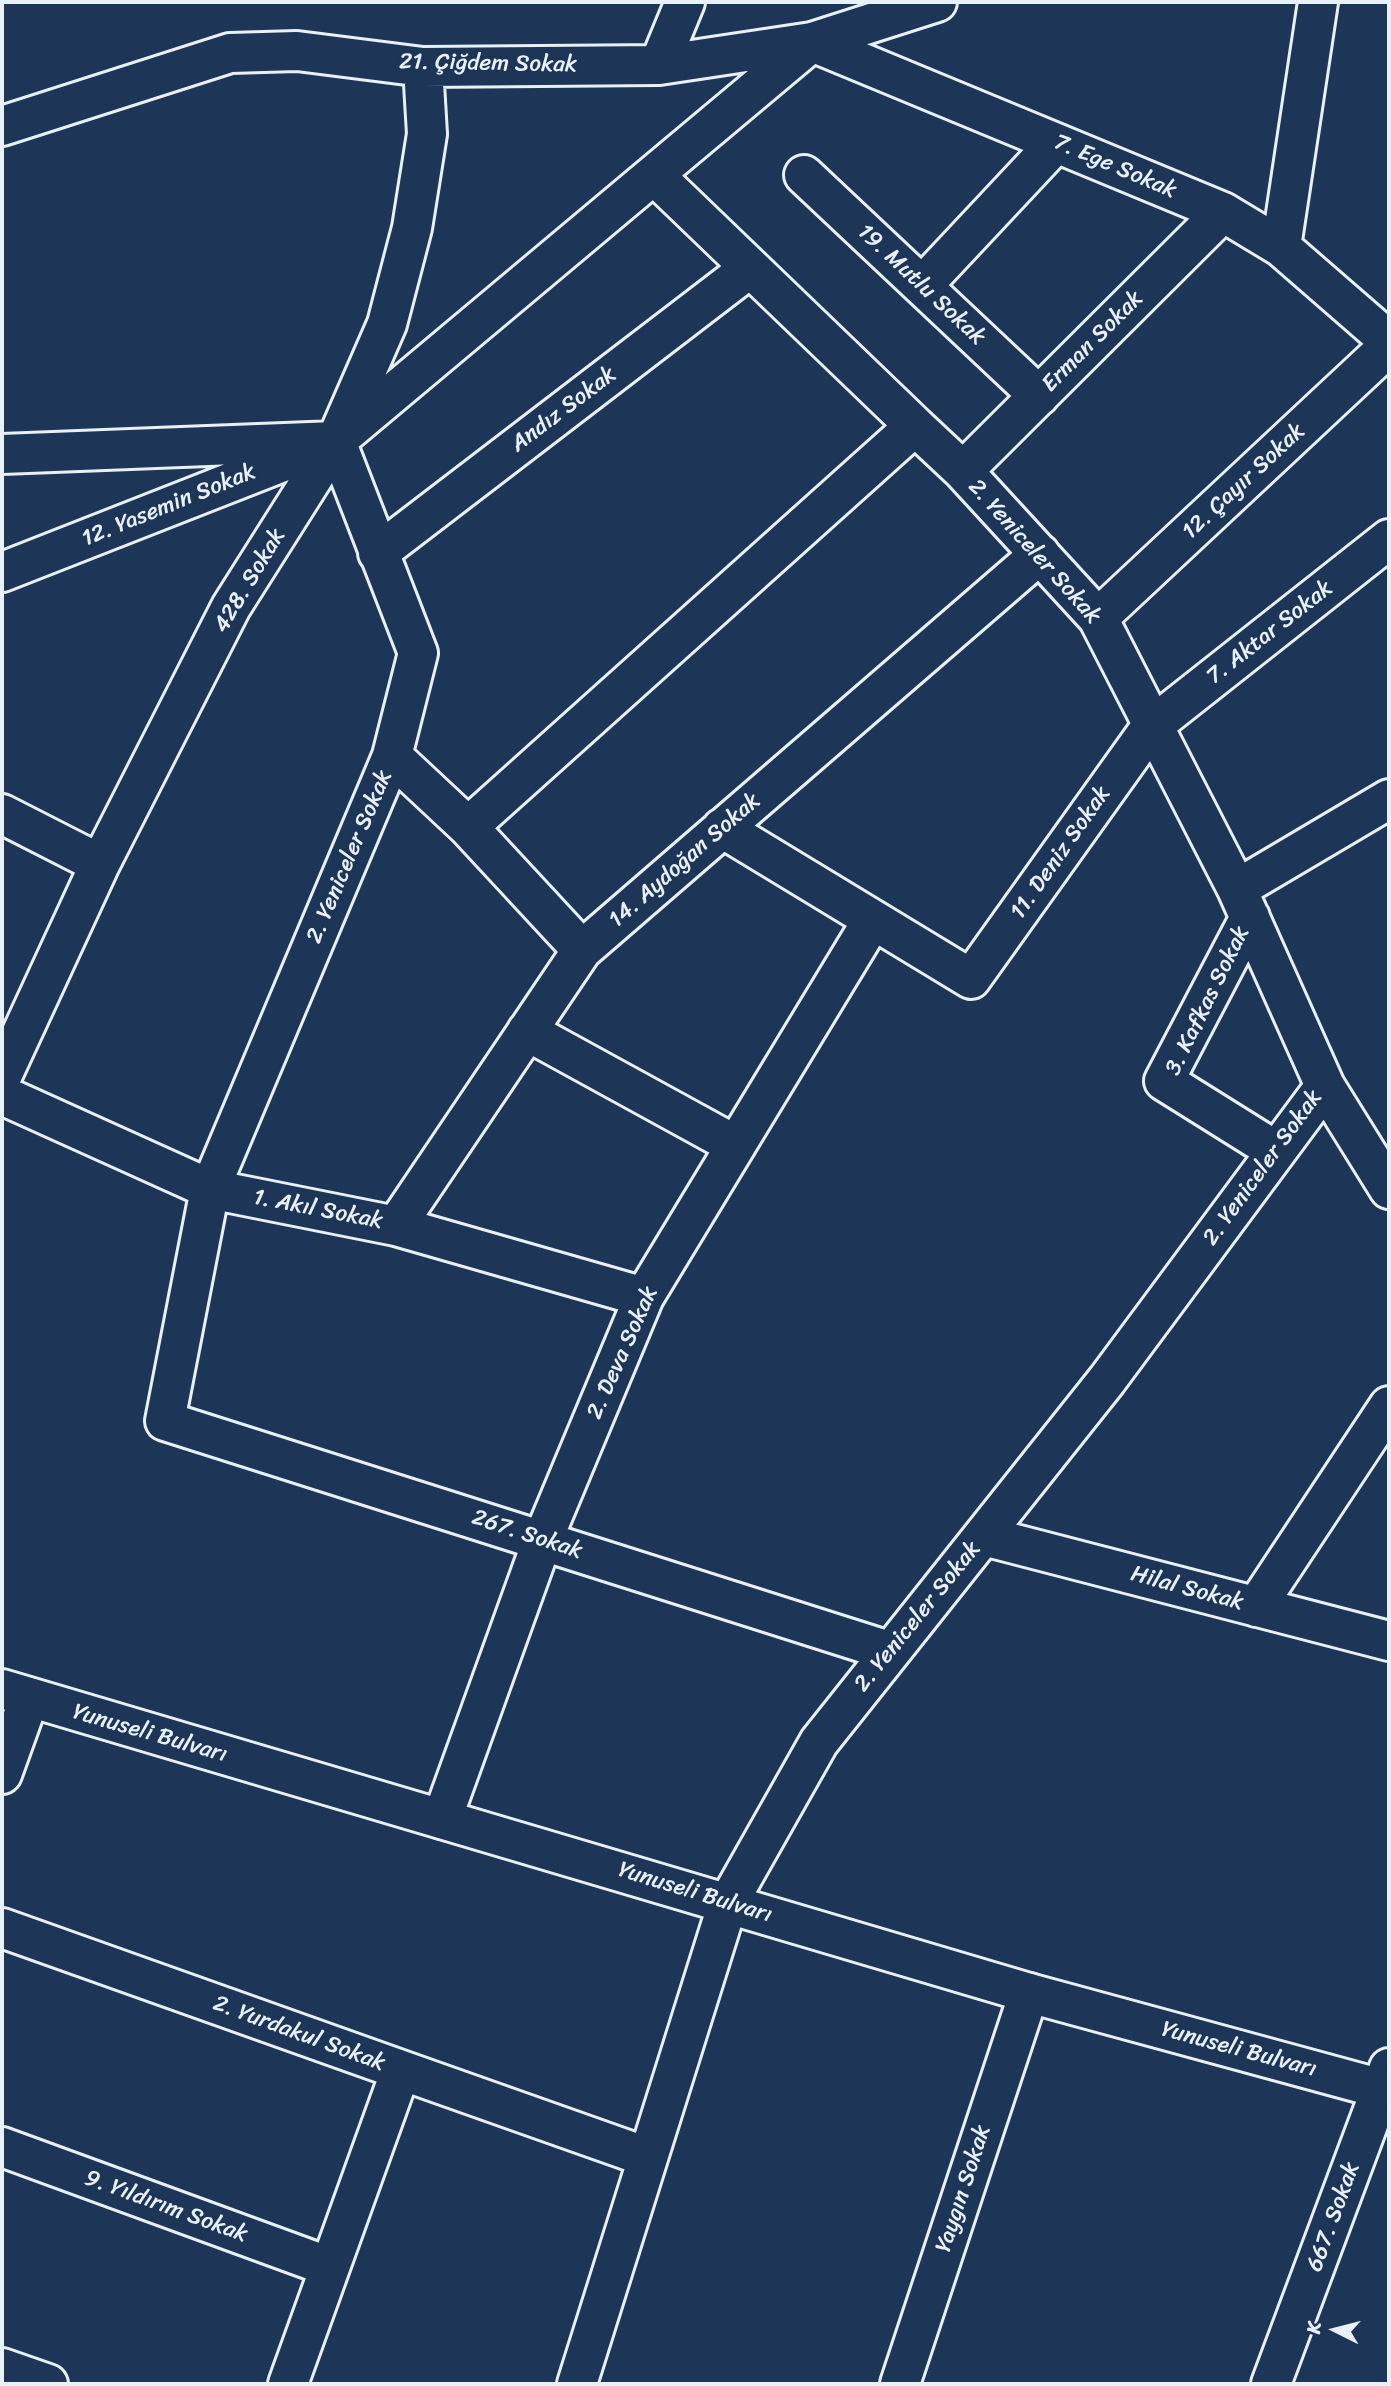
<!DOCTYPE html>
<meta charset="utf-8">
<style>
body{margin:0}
#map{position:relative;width:1391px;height:2386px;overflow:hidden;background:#1d3557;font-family:Sriracha,sans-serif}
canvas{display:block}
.frame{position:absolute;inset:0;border:4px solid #e8f1f8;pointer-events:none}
.north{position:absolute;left:1300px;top:2295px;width:70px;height:70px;-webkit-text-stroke:5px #1d3557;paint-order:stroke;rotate:276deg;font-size:19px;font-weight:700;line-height:28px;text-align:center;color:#e8f1f8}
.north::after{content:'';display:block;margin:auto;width:24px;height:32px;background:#e8f1f8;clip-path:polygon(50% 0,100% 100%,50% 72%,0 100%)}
</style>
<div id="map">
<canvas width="1391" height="2386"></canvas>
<div class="frame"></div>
<div class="north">K</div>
</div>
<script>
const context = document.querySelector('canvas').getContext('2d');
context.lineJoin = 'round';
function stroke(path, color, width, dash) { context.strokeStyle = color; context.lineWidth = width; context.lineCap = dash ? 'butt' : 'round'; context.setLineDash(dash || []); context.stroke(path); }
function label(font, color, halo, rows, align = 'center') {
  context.font = font + ' Sriracha,sans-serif'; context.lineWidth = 5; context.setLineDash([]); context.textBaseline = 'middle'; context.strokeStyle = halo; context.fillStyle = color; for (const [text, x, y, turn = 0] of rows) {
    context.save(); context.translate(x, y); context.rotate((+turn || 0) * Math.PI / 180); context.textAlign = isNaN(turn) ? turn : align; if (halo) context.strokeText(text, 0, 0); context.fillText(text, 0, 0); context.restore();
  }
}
const minor = new Path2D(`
 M812,42L1223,212L1281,247L1389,341
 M659,65L685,2
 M2,126L230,53L297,51L423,67L659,65L812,42L937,2
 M654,175L915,426
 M804,175L1039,396
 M1281,247L1318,2
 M922,286L1056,143
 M336,441L418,653L392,756
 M2,454L336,441L812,42
 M963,471L1223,212
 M378,553L750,268
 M2,572L308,452
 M1098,618L1389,346
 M2,814L100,864
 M468,827L582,950
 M722,828L971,979L1151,727L1389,539
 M1237,889L1389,799
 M1250,917L1164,1081L1276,1151
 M527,1031L735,1145
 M2,1076L100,864L231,607L336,441L387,324L412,228L427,134L423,67
 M1325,1086L1389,1189
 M2,1095L210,1189L396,1226L644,1297
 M396,1226L582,950L1040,554
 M984,1536L1389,1641
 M1256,1607L1389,1406
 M2,1774L29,1699
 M442,1819L543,1539L644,1297L872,921
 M2,1928L401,2070L288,2384
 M401,2070L647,2157
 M2,2147L330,2267
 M2,2368L48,2384
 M577,2384L728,1903L819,1742L1107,1380L1325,1086L1237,889L1098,618L963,471L915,426L468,827L392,756L210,1189L165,1421L889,1651
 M900,2384L1029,1993
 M1271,2384L1389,2068`);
const major = new Path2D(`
 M2,1689L1029,1993L1389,2091`);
stroke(minor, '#e8f1f8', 44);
stroke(major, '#e8f1f8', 44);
stroke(minor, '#1d3557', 38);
stroke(major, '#1d3557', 38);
label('23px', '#e8f1f8', '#1d3557', [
 ["21. Çiğdem Sokak",488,64,1],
 ["7. Ege Sokak",1115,167,23],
 ["19. Mutlu Sokak",921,285,43],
 ["Erman Sokak",1093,342,-45],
 ["Andız Sokak",564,410,-37],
 ["12. Çayır Sokak",1244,482,-43],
 ["12. Yasemin Sokak",169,506,-22],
 ["2. Yeniceler Sokak",1034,552,48],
 ["428. Sokak",250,581,-59],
 ["7. Aktar Sokak",1270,633,-38],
 ["11. Deniz Sokak",1061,853,-55],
 ["2. Yeniceler Sokak",350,857,-67],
 ["14. Aydoğan Sokak",685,861,-41],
 ["3. Kafkas Sokak",1208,1001,-64],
 ["2. Yeniceler Sokak",1263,1168,-54],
 ["1. Akıl Sokak",318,1210,11],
 ["2. Deva Sokak",623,1353,-66],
 ["267. Sokak",527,1535,18],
 ["Hilal Sokak",1187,1589,15],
 ["2. Yeniceler Sokak",918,1617,-51],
 ["Yunuseli Bulvarı",150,1734,16],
 ["Yunuseli Bulvarı",695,1893,17],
 ["2. Yurdakul Sokak",299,2034,20],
 ["Yunuseli Bulvarı",1239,2050,15],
 ["Yaygın Sokak",964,2189,-72],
 ["9. Yıldırım Sokak",166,2207,20],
 ["667. Sokak",1334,2217,-70]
]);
</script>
